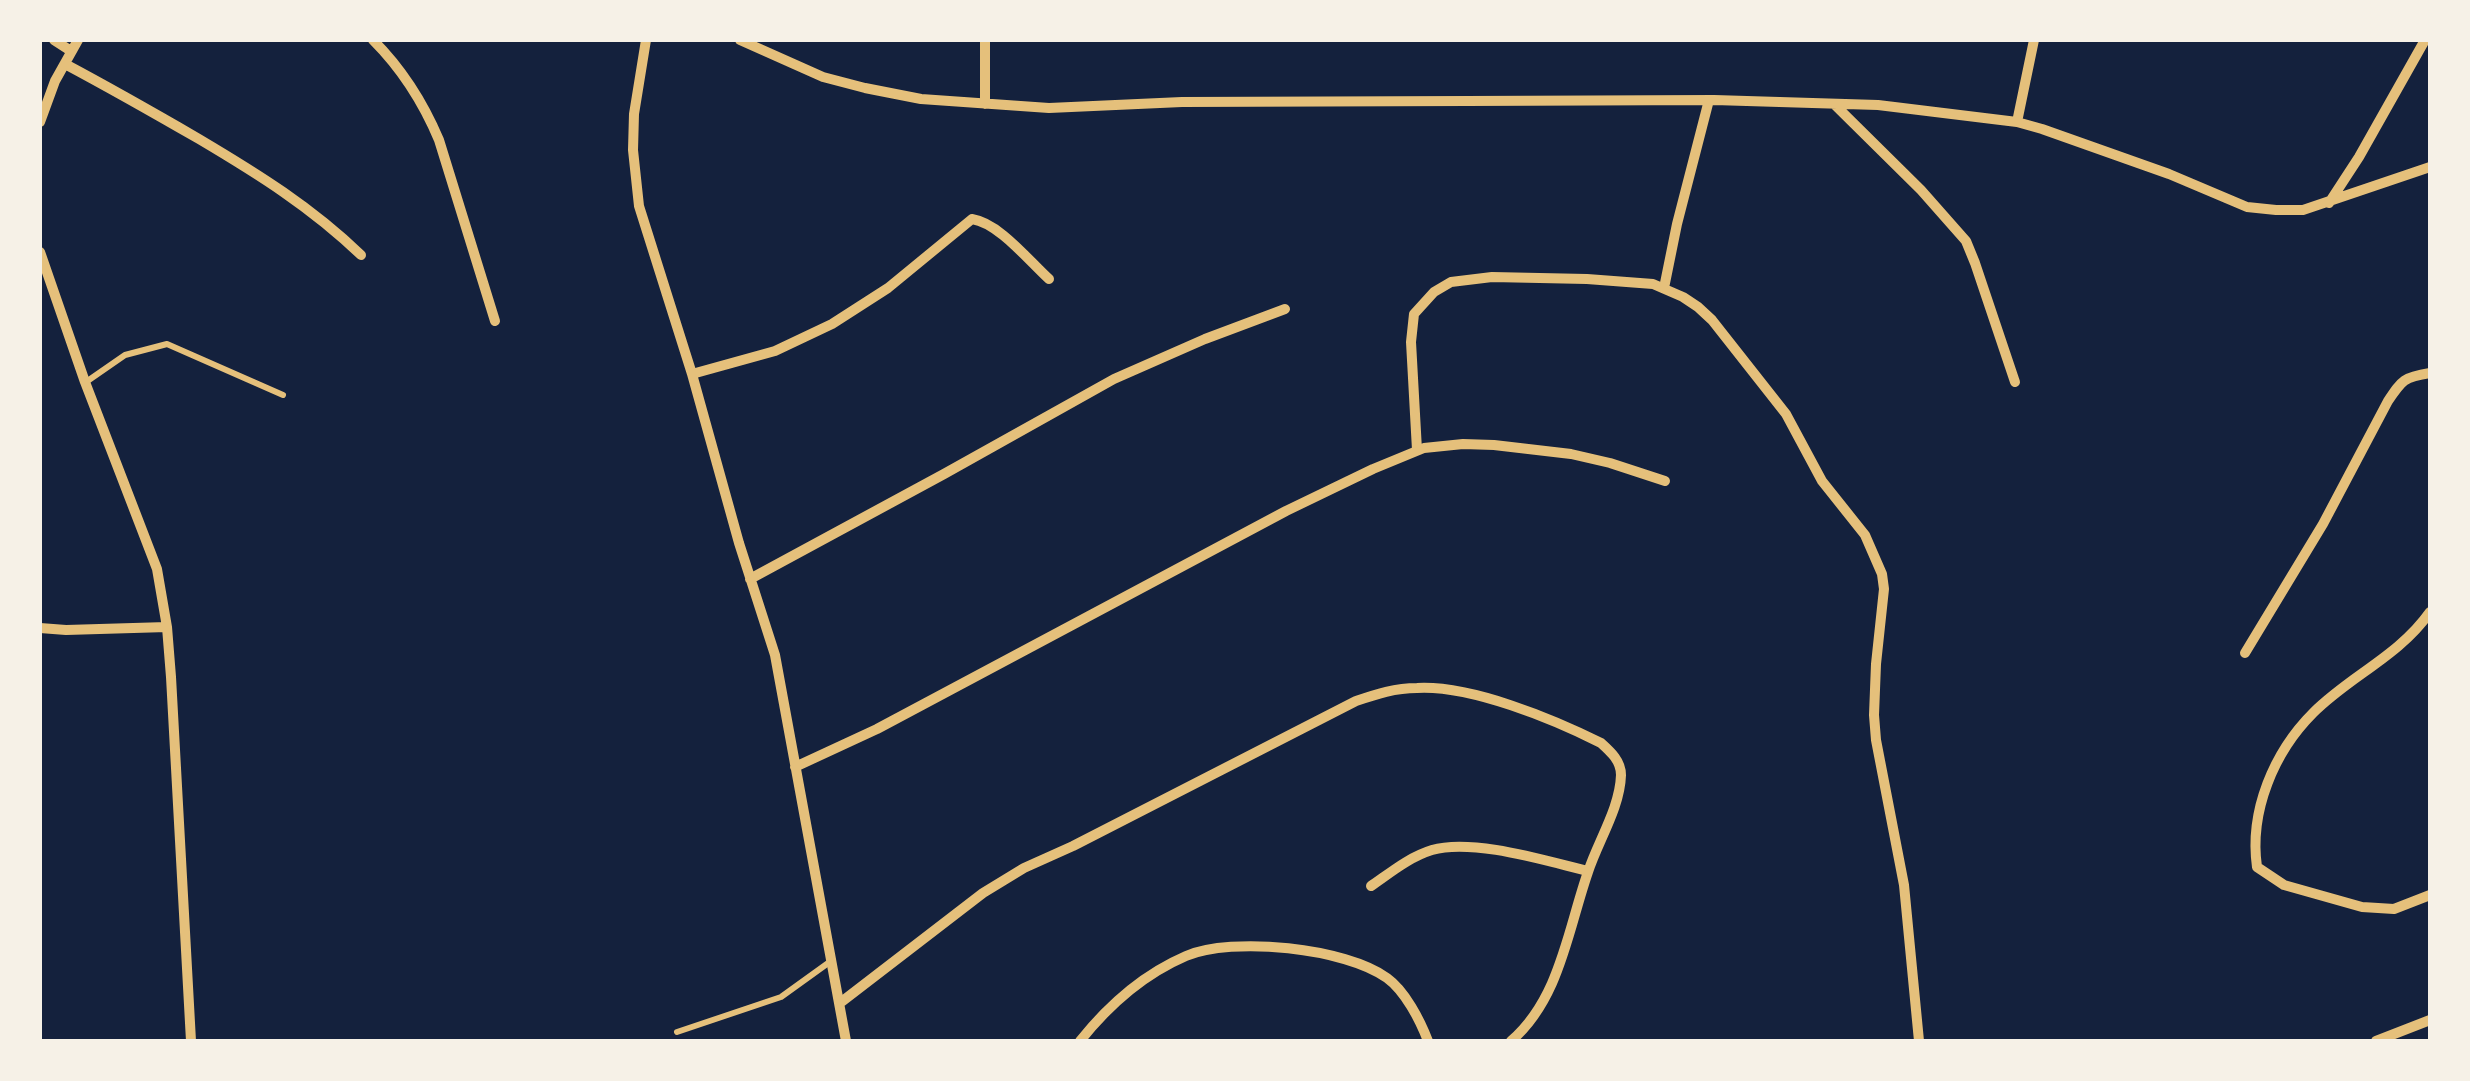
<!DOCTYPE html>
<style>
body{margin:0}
#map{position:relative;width:2470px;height:1081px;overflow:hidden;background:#14213d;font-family:Mulish,sans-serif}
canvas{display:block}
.frame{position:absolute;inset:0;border:42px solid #f6f1e7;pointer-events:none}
</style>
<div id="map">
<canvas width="2470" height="1081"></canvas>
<div class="frame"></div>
</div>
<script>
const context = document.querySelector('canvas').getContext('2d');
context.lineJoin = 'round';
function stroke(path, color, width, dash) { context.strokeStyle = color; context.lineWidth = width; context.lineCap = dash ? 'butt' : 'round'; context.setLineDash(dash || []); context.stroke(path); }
stroke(new Path2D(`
 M86,382L125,355L167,344L283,395
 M677,1032L781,997L831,961`), '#e5c07b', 6);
stroke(new Path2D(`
 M54,40L71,51
 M373,40C402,69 423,102 439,140L495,321
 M646,40L634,114L633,150L639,206L692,374L739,543L775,655L846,1041
 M740,40L823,77L865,88L921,99L1049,108L1182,102L1466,101L1714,100L1878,105L2017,122L2042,129L2169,174L2247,207L2276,210H2303L2430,167
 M65,64C110,88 154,113 199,139C258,174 311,207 361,255
 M985,104V40
 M1834,104L1921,190L1966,241L1975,263L2015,382
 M40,122L55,81L78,40
 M2017,122L2034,40
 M2329,203L2359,157L2425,40
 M40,252L85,382L157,569L167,627L171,677L191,1041
 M1664,288L1677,224L1709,100
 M692,374L775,351L832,324L888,288L972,219C999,223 1029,261 1049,279
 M1417,450L1411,342L1414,314L1434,292L1451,282L1492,277L1587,279L1653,284L1683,297L1698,307L1712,320L1786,414L1822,481L1865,535L1882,574L1884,589L1876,664L1874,715L1876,740L1904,885L1919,1041
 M750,579L944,474L1114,379L1205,339L1285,309
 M2430,612C2398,657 2351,675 2313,713C2274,752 2249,811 2257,867L2284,885L2362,907L2394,909L2430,895
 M40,628L66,630L167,627
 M2245,653L2323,524L2388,401C2402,380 2404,377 2430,373
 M795,767L877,729L1286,511L1373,469L1424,448L1463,444L1494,445L1571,454L1610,463L1665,481
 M1371,886C1390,873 1409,857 1432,850C1472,838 1546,861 1588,871
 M840,1003L983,893L1024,868L1073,846L1356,701C1377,694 1395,688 1417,688C1471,685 1553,719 1601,743C1611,752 1621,761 1621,775C1620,808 1598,841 1588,872C1568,929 1560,999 1511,1041
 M1080,1041C1108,1006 1144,974 1186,956C1232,936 1346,948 1387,978C1405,991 1420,1020 1428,1041
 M2376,1041L2430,1020`), '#e5c07b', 10);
</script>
